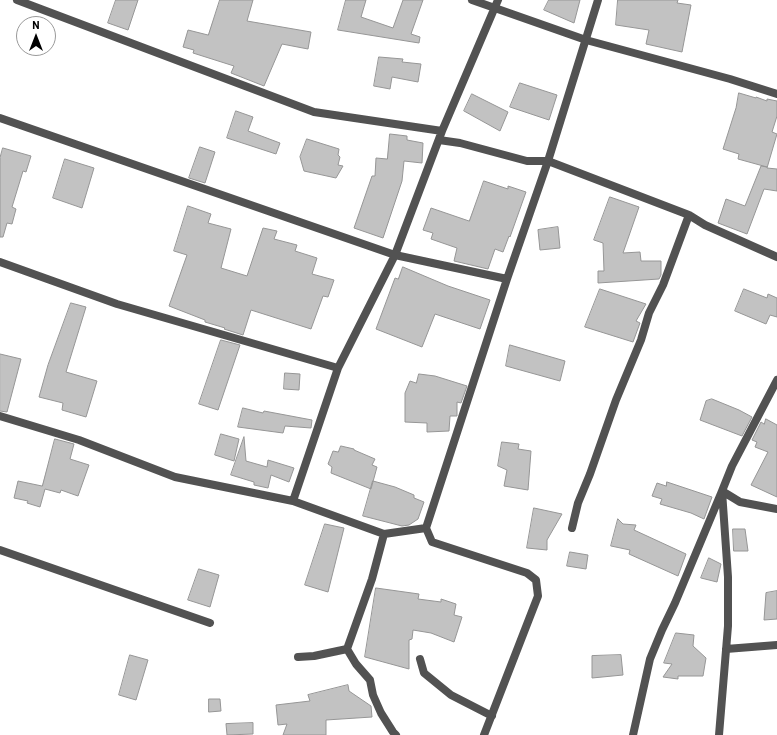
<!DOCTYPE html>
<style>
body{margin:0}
#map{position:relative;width:777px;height:735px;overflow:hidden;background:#fff;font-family:Barlow,sans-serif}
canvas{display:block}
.north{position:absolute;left:16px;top:16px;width:40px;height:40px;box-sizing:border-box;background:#fff;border:1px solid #999;border-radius:50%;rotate:0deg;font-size:11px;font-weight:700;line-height:16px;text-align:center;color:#000}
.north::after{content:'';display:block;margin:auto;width:14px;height:18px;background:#000;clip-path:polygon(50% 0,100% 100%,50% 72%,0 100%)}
</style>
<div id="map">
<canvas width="777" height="735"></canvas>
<div class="north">N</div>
</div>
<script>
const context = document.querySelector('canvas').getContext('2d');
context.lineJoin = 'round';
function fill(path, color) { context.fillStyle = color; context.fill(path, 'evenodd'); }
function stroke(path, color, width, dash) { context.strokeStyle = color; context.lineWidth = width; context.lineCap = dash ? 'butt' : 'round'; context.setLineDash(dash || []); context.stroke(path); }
const building = new Path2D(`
 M116,0H138L128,30L108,23Z
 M220,0H253L247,21L311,32L308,49L282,44L264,86L231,73L234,66L193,53L194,50L183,47L188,30L208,35Z
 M346,0H366L361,17L393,28L403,0H423L411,34L420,37L419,43L338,30Z
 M549,0H580L574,23L544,10Z
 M618,0H678L677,3L691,5L682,52L646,44L649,30L616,25Z
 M379,57L403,59L402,62L421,64L418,82L392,77L390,89L374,86Z
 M520,83L557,95L549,120L510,107Z
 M739,93L756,98V97L767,101V99L777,101V116L772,132L777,134L767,168L777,169V191L764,189L747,234L718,223L726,199L745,206L761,166L767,167L738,159L739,154L723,149L736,108Z
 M472,94L508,112L500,131L464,111Z
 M236,111L253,117L248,131L280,143L276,154L227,138Z
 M390,134L407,136V140L423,143L422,163L404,161L402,181L383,238L354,228L372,176H375L376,158L387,159Z
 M307,139L339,149L338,155L340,157L338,165L343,166L336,178L304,171L300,157Z
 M200,147L215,152L205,183L189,178Z
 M3,148L31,156L26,172L23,171L12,207L16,209L12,224L7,223L3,237H0V158Z
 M65,159L94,168L82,208L53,198Z
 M484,181L508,189V186L526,192L510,237L509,236L503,252L495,249L488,269L454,261L457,248L431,239L433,233L423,230L431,208L469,221Z
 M610,197L639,207L623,253L640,252L641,261H661V275L659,279L598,283V271H604L603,243L594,240Z
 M188,206L211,214L208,223L231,229L221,268L247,276L263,228L277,231L274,239L297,245L295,251L317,258L312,274L334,280L328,297L323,296L311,329L251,310L243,335L224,329L225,328L205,322V320L169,306L187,255L174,251Z
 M558,227L560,248L540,250L538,230Z
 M403,267L448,286L490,300L480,329L435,314L422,347L376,329L395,278L398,279Z
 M600,289L646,304L636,321L640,323L633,342L585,327Z
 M744,289L767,298L768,294L777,298V317L770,315L766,324L735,311Z
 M71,303L86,307L66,372L97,381L86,417L62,410L63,403L39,397L48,365Z
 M221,340L240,345L218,410L199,404Z
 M510,345L565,361L560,381L506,366Z
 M0,354L21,359L7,412L0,411Z
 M285,373L300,374L299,390L284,389Z
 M419,374L435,376L467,386L461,403L457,402V416H450L449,431L427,432V423L405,422V393L410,381L416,383Z
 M712,399L739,410L752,417L742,436L700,420L706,401Z
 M243,408L263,413L264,411L312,420L311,428L285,426L283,433L238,427Z
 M766,419L777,425V497L751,485L768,452L755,447L757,442L752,440L761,422L764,424Z
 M221,434L239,439L234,461L215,455Z
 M244,437L246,461L267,467L268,460L294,468L289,482L271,475L268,488L254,485V482L231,475Z
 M55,439L74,444L70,459L89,465L78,496L61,490L60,493L45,489L40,507L27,503L28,501L14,498L18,481L42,486Z
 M502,442L519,444L518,449L531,451L528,490L504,486L507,470L498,466Z
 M341,446L354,449V450L375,459L372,465L377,467L371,489L331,473L332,467L328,464L333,451L338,452Z
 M373,481L395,487L414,495V498L424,502L418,519L409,525L402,526L363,516Z
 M667,482L712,497L704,519L691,513L660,504L662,499L652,496L657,483L666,486Z
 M534,508L562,514L547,540V550L527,548Z
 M618,519L623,524L636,525L634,530L686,554L678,576L629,554L630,550L611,546Z
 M325,524L344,528L328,592L305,585Z
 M733,529H745L748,551H734Z
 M570,552L588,555L586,569L567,566Z
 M709,558L721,564L717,582L701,578Z
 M199,569L219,575L210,607L188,600Z
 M376,588L419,594L418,599L441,602V599L456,604L454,615L462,617L454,642L431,633L413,630L412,639L409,640V669L365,657Z
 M777,591V619L764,620L766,593Z
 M676,633L694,635L693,646L706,658L703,676H678V679L663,677L672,664L664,663Z
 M130,655L148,660L136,700L119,695Z
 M621,655L623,675L592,678V656Z
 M348,685L349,691L371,706L372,717L326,720V735H283L287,724L278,725L276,705L310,701L308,695Z
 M209,699H220L221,711L209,712Z
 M253,723V734L227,735L226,724Z`);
fill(building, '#c2c2c2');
stroke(building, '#969696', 1);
stroke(new Path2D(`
 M17,0L314,112L442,131
 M472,0L586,40L730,79L777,94
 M0,118L395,255L507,279
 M439,140L460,143L527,161H548L689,215L705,225L777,257
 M0,262L117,304L338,368
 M0,416L79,440L175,477L293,501L384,534L426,528
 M293,501L338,368L395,255L442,131L498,0
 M572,528L578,503L590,474L616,400L641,340L649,313L663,285L689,215
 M0,550L210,623
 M347,649L372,579L384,534
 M347,649L356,664L370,680L373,695L381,713L393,732L396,735
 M726,649L777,645
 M298,657L314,656L347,649
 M420,659L424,673L451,695L492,716
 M484,735L538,596L536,580L527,573L432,542L426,528L507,279L548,161L598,0
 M633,735L650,659L662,630L675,603L722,491L740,502L777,509
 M719,735L728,626V577L722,491L732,466L777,380`), '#525252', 8);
</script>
